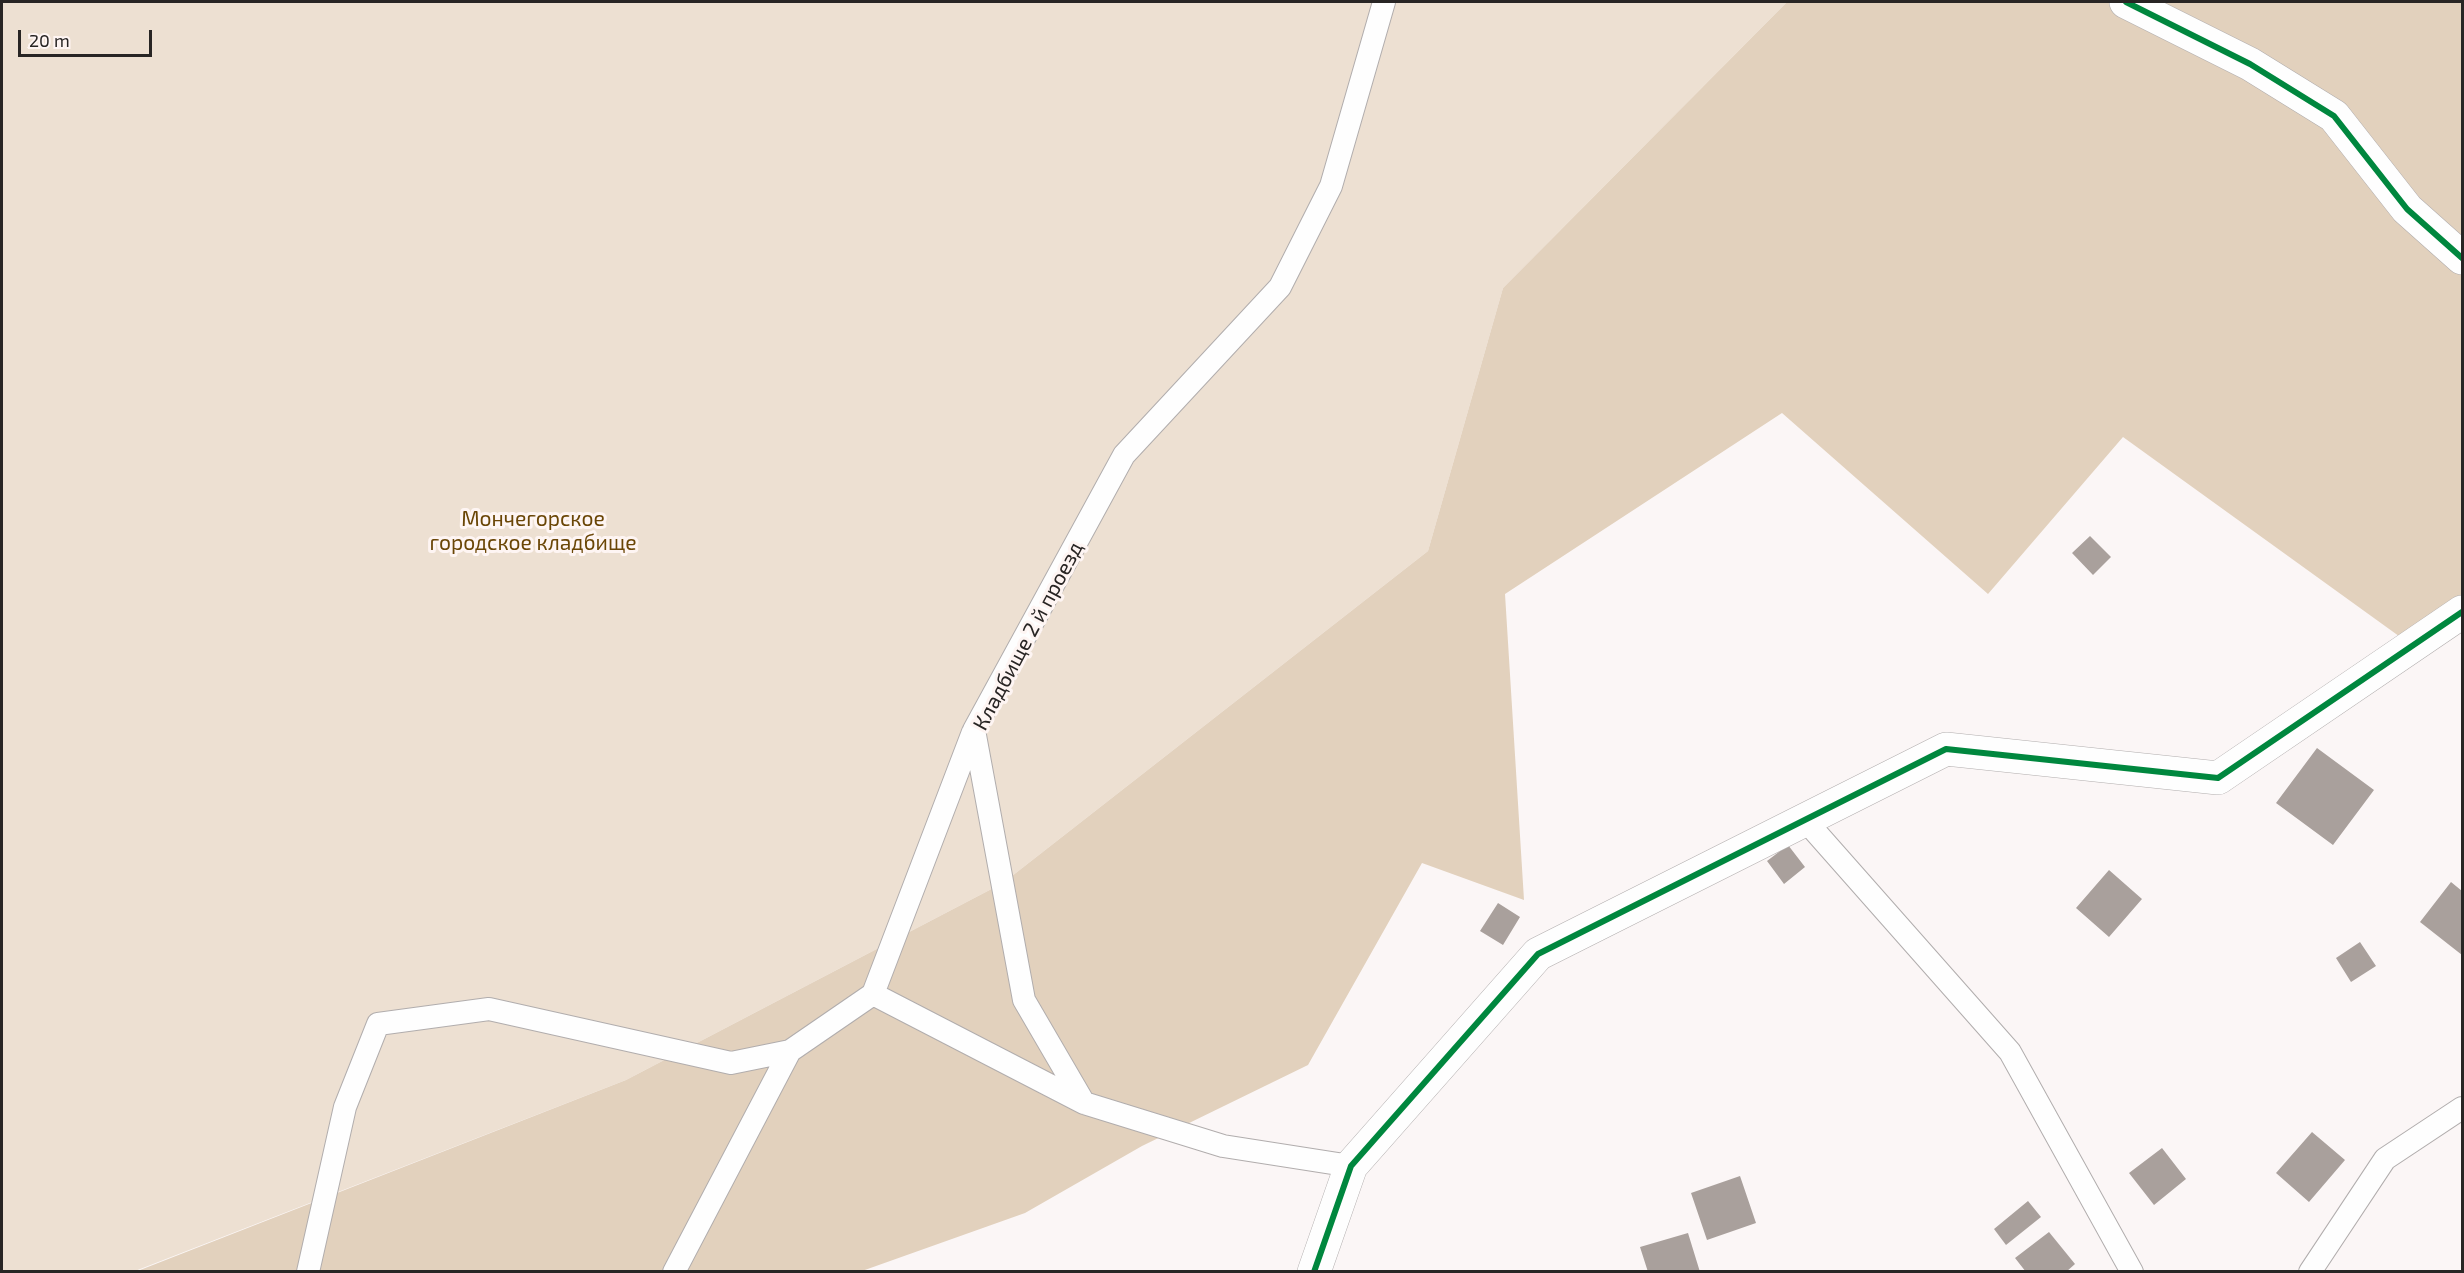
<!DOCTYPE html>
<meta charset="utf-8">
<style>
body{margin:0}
#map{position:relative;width:2464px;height:1273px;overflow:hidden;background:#fbf6f6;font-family:"Exo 2",sans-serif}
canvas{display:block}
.frame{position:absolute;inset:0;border:3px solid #282524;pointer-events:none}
.scale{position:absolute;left:18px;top:30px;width:134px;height:27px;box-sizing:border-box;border:3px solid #282524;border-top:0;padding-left:8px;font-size:18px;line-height:21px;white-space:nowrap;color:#282524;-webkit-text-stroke:4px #fef5f3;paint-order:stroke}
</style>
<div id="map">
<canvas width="2464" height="1273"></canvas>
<div class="frame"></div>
<div class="scale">20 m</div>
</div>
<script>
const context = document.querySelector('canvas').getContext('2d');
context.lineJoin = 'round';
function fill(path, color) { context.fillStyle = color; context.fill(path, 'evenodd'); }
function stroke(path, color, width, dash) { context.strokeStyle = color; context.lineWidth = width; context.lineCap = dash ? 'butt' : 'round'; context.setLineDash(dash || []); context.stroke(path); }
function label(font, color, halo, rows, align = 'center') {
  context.font = font + ' "Exo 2",sans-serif'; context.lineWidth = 6; context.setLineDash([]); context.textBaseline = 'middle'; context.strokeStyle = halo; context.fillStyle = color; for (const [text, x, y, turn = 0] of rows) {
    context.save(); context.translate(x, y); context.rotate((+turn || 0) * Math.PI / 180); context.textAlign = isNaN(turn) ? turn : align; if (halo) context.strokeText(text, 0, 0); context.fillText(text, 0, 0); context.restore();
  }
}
fill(new Path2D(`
 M2,2H1787L1503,288L1428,551L1003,883L626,1080L135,1271L2,1272Z`), '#ede0d2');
fill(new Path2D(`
 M1787,2H2462V597L2403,639L2123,437L1988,594L1782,413L1505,594L1524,900L1422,863L1308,1065L1142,1146L1025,1213L862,1271L135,1272L626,1080L1003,883L1428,551L1503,288Z`), '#e2d1bd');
fill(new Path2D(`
 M2090,536L2111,557L2093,575L2072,553Z
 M2317,748L2374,790L2333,845L2276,803Z
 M1788,845L1805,867L1784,884L1767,861Z
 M2109,870L2142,899L2109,937L2076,908Z
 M2451,882L2462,891V955L2420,922Z
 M1498,903L1520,917L1503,945L1480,931Z
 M2360,942L2376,966L2351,982L2336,958Z
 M2312,1132L2345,1160L2309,1202L2276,1173Z
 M2162,1148L2186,1179L2154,1205L2129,1173Z
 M1740,1176L1756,1223L1707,1240L1691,1193Z
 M2028,1201L2041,1217L2006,1245L1994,1229Z
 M2049,1232L2075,1264L2066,1272H2026L2015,1258Z
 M1688,1233L1700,1272H1648L1640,1247Z`), '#a9a09c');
const lane = new Path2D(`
 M1805,820L2010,1052L2132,1272
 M873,994L1084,1103
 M1351,1166L1223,1146L1084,1103L1024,1000L974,730L1124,455L1280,287L1331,186L1384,2
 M308,1272L345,1107L378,1024L489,1009L731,1063L790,1051L873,994L973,732
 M674,1272L790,1051
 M2310,1272L2385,1159L2462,1108`);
const street = new Path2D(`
 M2126,2L2250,64L2334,116L2407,209L2462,258
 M1314,1272L1351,1166L1538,954L1946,749L2218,778L2462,612`);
stroke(lane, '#b1adad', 24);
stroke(street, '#b1adad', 34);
stroke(lane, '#fefefe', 22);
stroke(street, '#fefefe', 33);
stroke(new Path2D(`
 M2126,2L2250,64L2334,116L2407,209L2462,258
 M1314,1272L1351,1166L1538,954L1946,749L2218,778L2462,612`), '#00873e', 6);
label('21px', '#6a4606', '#fef5f3', [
 ["Мончегорское",533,519],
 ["городское кладбище",533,543]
]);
label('21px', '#282524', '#fef5f3', [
 ["Кладбище 2 й проезд",1028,636,-62]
]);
</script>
